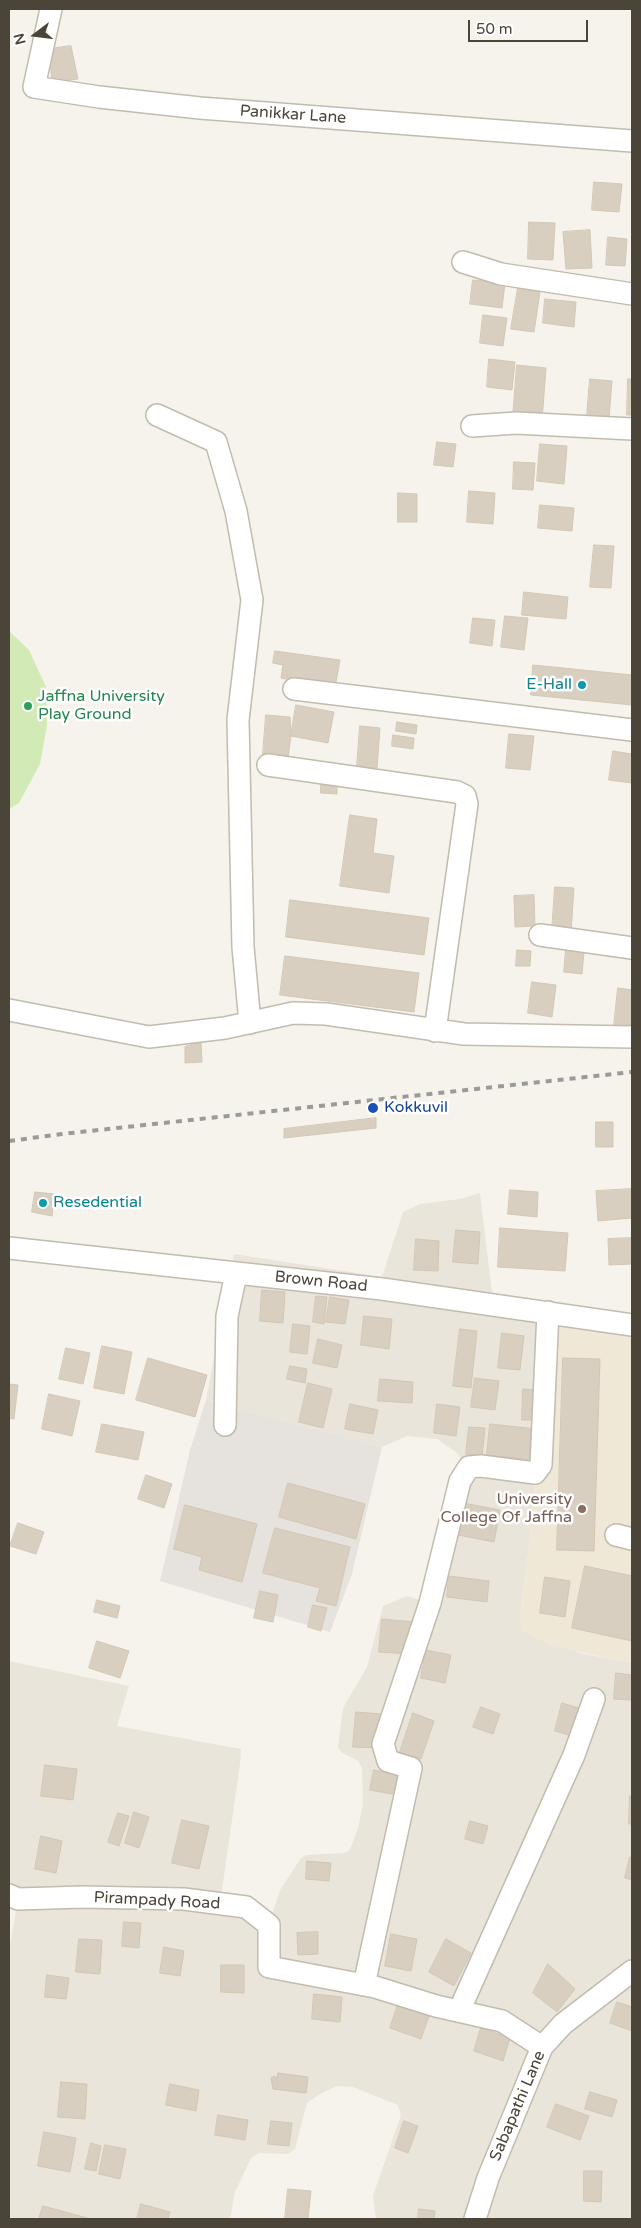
<!DOCTYPE html>
<style>
body{margin:0}
#map{position:relative;width:641px;height:2228px;overflow:hidden;background:#f6f3ec;font-family:"Varela Round",sans-serif}
canvas{display:block}
.frame{position:absolute;inset:0;border:10px solid #4b4439;pointer-events:none}
.north{position:absolute;left:10px;top:10px;width:50px;height:50px;-webkit-text-stroke:4px #fff;paint-order:stroke;rotate:255deg;font-size:14px;font-weight:700;line-height:20px;text-align:center;color:#4b4439}
.north::after{content:'';display:block;margin:auto;width:18px;height:22px;background:#4b4439;clip-path:polygon(50% 0,100% 100%,50% 72%,0 100%)}
.scale{position:absolute;left:468px;top:20px;width:120px;height:22px;box-sizing:border-box;border:2px solid #4b4439;border-top:0;padding-left:6px;font-size:15px;line-height:18px;white-space:nowrap;color:#4b4439;-webkit-text-stroke:4px #fff;paint-order:stroke}
</style>
<div id="map">
<canvas width="641" height="2228"></canvas>
<div class="frame"></div>
<div class="north">N</div>
<div class="scale">50 m</div>
</div>
<script>
const context = document.querySelector('canvas').getContext('2d');
context.lineJoin = 'round';
function fill(path, color) { context.fillStyle = color; context.fill(path, 'evenodd'); }
function stroke(path, color, width, dash) { context.strokeStyle = color; context.lineWidth = width; context.lineCap = dash ? 'butt' : 'round'; context.setLineDash(dash || []); context.stroke(path); }
function label(font, color, halo, rows, align = 'center') {
  context.font = font + ' "Varela Round",sans-serif'; context.lineWidth = 5; context.setLineDash([]); context.textBaseline = 'middle'; context.strokeStyle = halo; context.fillStyle = color; for (const [text, x, y, turn = 0] of rows) {
    context.save(); context.translate(x, y); context.rotate((+turn || 0) * Math.PI / 180); context.textAlign = isNaN(turn) ? turn : align; if (halo) context.strokeText(text, 0, 0); context.fillText(text, 0, 0); context.restore();
  }
}
fill(new Path2D(`
 M480,1193L492,1293L551,1308L529,1546L521,1609L520,1620L523,1631L580,1653L632,1663V2219H376L373,2196L401,2115L398,2105L353,2087L337,2086L320,2094L307,2103L295,2149L288,2154L259,2153L251,2158L235,2192L230,2219H9V1951L18,1899L9,1895V1661L129,1686L117,1726L241,1749L240,1764L220,1904L269,1925L280,1890L301,1858L307,1855L344,1853L350,1850L358,1828L363,1804L362,1768L358,1761L341,1752L338,1747L343,1708L367,1667L383,1606L407,1596L430,1603L468,1467L456,1452L437,1439L407,1436L382,1447L206,1400L234,1254L382,1277L403,1212L420,1204L460,1199Z`), '#eae5da');
fill(new Path2D(`
 M206,1400L382,1447L352,1574L330,1632L160,1581L190,1450Z`), '#e6e2dd');
fill(new Path2D(`
 M551,1308L632,1325V1663L551,1646L523,1631L520,1620L529,1546Z`), '#efe8d6');
fill(new Path2D(`
 M9,631L29,650L46,687L47,725L40,764L19,803L9,809Z`), '#d2eab5');
const building = new Path2D(`
 M71,46L78,79L52,82L49,49Z
 M594,182L622,184L619,212L592,210Z
 M529,222L555,223L553,260L528,259Z
 M590,230L592,268L566,269L563,232Z
 M608,237L627,239L625,266L606,265Z
 M473,280L505,283L502,308L470,304Z
 M518,288L540,292L534,332L511,329Z
 M545,299L576,302L574,327L543,323Z
 M483,315L507,318L503,346L480,343Z
 M489,359L515,362L512,390L487,387Z
 M517,365L546,368L542,420L513,417Z
 M590,379L612,381L609,418L587,416Z
 M628,379H632V415H627Z
 M437,442L456,444L453,467L434,465Z
 M540,444L567,446L564,484L537,481Z
 M514,462L535,463L533,490L513,489Z
 M469,491L495,493L493,524L467,522Z
 M398,493L417,494V522H398Z
 M540,505L574,508L572,531L538,528Z
 M594,545L614,546L611,588L590,587Z
 M524,592L568,597L566,619L522,615Z
 M505,616L528,618L524,650L501,647Z
 M473,618L495,620L492,646L470,643Z
 M275,651L340,660L335,688L281,678L283,665L273,663Z
 M533,665L632,675V705L531,695Z
 M296,705L334,712L328,743L291,736Z
 M266,715L290,717L291,736L288,757L263,755Z
 M397,722L417,725L416,734L396,731Z
 M360,726L380,728L377,768L357,767Z
 M509,734L534,736L530,770L506,768Z
 M393,735L414,738L413,749L392,746Z
 M613,751L632,754V783L609,780Z
 M321,777L337,778V794L321,793Z
 M350,815L377,819L373,853L394,856L389,893L340,886Z
 M555,887L574,888L571,932L552,931Z
 M534,895L535,926L515,927L514,896Z
 M290,900L429,918L424,955L286,937Z
 M517,950L531,951L530,966H516Z
 M566,950L584,952L582,974L564,972Z
 M285,956L419,973L414,1012L280,995Z
 M532,982L556,985L552,1017L528,1013Z
 M618,988L632,990V1028L614,1026Z
 M201,1042L202,1062L185,1063V1047Z
 M376,1118V1128L284,1138V1129Z
 M596,1122H613V1147H596Z
 M632,1189V1218L598,1221L596,1191Z
 M510,1190L538,1192L537,1217L508,1214Z
 M35,1192L54,1194L52,1216L32,1212Z
 M500,1228L568,1233L565,1271L498,1267Z
 M456,1230L480,1232L478,1264L453,1262Z
 M632,1238V1264L609,1265L608,1239Z
 M416,1239L439,1241L438,1271L414,1270Z
 M262,1290L285,1292L283,1323L260,1321Z
 M316,1296L327,1297L324,1324L313,1322Z
 M330,1297L349,1300L345,1324L326,1322Z
 M364,1316L392,1319L389,1349L361,1345Z
 M293,1324L310,1326L307,1354L290,1352Z
 M460,1329L477,1331L471,1388L453,1386Z
 M502,1333L524,1336L520,1370L498,1368Z
 M318,1339L342,1345L337,1368L313,1363Z
 M102,1346L132,1352L124,1394L94,1388Z
 M66,1348L90,1353L83,1384L59,1379Z
 M148,1358L207,1375L195,1417L136,1400Z
 M563,1358L600,1359L594,1551L557,1550Z
 M290,1366L307,1369L305,1383L287,1379Z
 M475,1378L499,1381L495,1410L471,1407Z
 M380,1379L413,1382L412,1403L378,1401Z
 M308,1383L332,1389L323,1428L299,1422Z
 M9,1384L18,1385L14,1419L9,1418Z
 M523,1389L539,1390L538,1420H522Z
 M49,1394L80,1401L72,1436L42,1429Z
 M350,1404L378,1410L373,1434L345,1429Z
 M437,1404L460,1407L456,1436L434,1433Z
 M102,1424L144,1432L138,1460L96,1452Z
 M490,1424L536,1429L532,1460L487,1455Z
 M469,1427L485,1428L482,1456L466,1454Z
 M146,1475L172,1484L164,1508L138,1499Z
 M288,1483L365,1504L356,1539L279,1517Z
 M463,1503L500,1510L494,1542L458,1535Z
 M185,1505L257,1524L242,1582L199,1570L202,1557L174,1549Z
 M18,1523L44,1532L36,1554L10,1546Z
 M275,1528L350,1547L336,1606L316,1601L320,1588L263,1573Z
 M585,1566L632,1576V1641L572,1628Z
 M449,1576L489,1581L487,1602L447,1597Z
 M545,1577L570,1581L565,1617L540,1613Z
 M260,1591L278,1595L273,1622L254,1618Z
 M97,1600L120,1606L117,1618L94,1612Z
 M313,1605L327,1608L321,1631L308,1627Z
 M382,1619L414,1622L411,1654L379,1652Z
 M97,1641L129,1651L120,1678L89,1668Z
 M426,1650L451,1655L445,1683L421,1678Z
 M616,1673L632,1675V1700L614,1699Z
 M562,1703L579,1708L572,1736L555,1731Z
 M481,1707L500,1714L493,1734L473,1727Z
 M356,1712L381,1714L378,1748L353,1747Z
 M413,1713L434,1721L421,1759L400,1752Z
 M45,1765L77,1769L73,1800L41,1796Z
 M374,1770L401,1776L397,1795L370,1790Z
 M630,1796H632V1824H629Z
 M134,1812L149,1817L139,1848L125,1843Z
 M118,1813L129,1816L119,1846L108,1842Z
 M182,1820L209,1826L199,1869L172,1863Z
 M470,1821L488,1826L483,1844L465,1839Z
 M41,1836L62,1841L56,1873L35,1869Z
 M630,1857H632V1880L625,1878Z
 M307,1861L331,1863L329,1881L306,1879Z
 M124,1922L141,1923L139,1948L122,1946Z
 M318,1932V1954L298,1955L297,1933Z
 M391,1934L417,1939L411,1971L385,1966Z
 M79,1939L102,1940L100,1974L76,1972Z
 M446,1939L471,1953L454,1986L429,1972Z
 M164,1947L184,1951L180,1976L160,1973Z
 M548,1964L575,1989L557,2012L533,1993Z
 M221,1965H244V1993L221,1992Z
 M47,1975L69,1978L66,1999L45,1997Z
 M314,1994L342,1997L340,2022L312,2019Z
 M617,2002L632,2007V2031L610,2023Z
 M398,2005L429,2016L421,2039L390,2028Z
 M481,2028L510,2038L503,2061L474,2051Z
 M278,2073L308,2077L306,2093L273,2089L271,2078L274,2076L277,2078Z
 M61,2082L87,2084L85,2119L58,2117Z
 M170,2084L199,2090L196,2111L166,2105Z
 M590,2092L617,2100L612,2117L585,2109Z
 M556,2104L589,2116L580,2140L547,2127Z
 M218,2115L248,2120L245,2140L215,2135Z
 M271,2121L292,2123L289,2146L268,2144Z
 M404,2121L418,2126L408,2153L395,2148Z
 M44,2132L76,2138L70,2172L38,2166Z
 M91,2143L101,2146L96,2171L85,2169Z
 M105,2145L126,2149L120,2179L99,2174Z
 M584,2171H602L601,2202L584,2201Z
 M288,2189L311,2191L308,2219H285Z
 M141,2204L170,2212L168,2219H137Z
 M43,2206L91,2219H39Z
 M419,2209L435,2211L434,2219H418Z`);
fill(building, '#d8cfc1');
stroke(building, '#d3c7b4', 1);
const minor = new Path2D(`
 M51,9L34,87L99,97L200,108L632,141
 M463,262L501,274L632,294
 M157,415L216,442L236,511L252,600L238,720L243,947L250,1023
 M472,426L516,423L632,429
 M294,689L632,730
 M268,765L457,792L465,796L467,804L435,1031
 M540,935L632,948
 M9,1010L149,1037L225,1028L293,1013L326,1014L464,1034L632,1037
 M9,1248L382,1289L632,1325
 M225,1425L227,1316L236,1274
 M616,1535L632,1539
 M9,1895L18,1899L83,1897L184,1899L246,1907L269,1925V1967L375,1987L436,2006L502,2021L542,2047
 M364,1985L411,1768L388,1761L383,1744L430,1603L460,1481L469,1467L481,1466L535,1473L541,1465L548,1312
 M459,2011L574,1755L594,1699
 M475,2219L488,2178L542,2047L563,2024L632,1971`);
stroke(minor, '#c2bbae', 24);
stroke(minor, '#fff', 21);
stroke(new Path2D(`
 M9,1141L62,1134L632,1072`), '#9a9a9a', 4, [6, 6]);
for (const [x, y, r, color] of [
 [582,685,5,"#0f9aa8"],
 [28,706,5,"#2e9e5b"],
 [373,1108,6,"#1a4fb4"],
 [43,1203,5,"#0f9aa8"],
 [582,1509,5,"#8d6e63"]
]) { const dot = new Path2D(); dot.arc(x, y, r, 0, 2 * Math.PI); context.fillStyle = color; context.fill(dot); stroke(dot, '#fff', 2); }
label('16px', '#4b4439', '#fff', [
 ["Panikkar Lane",293,115,4],
 ["Brown Road",321,1282,6],
 ["Pirampady Road",157,1901,3],
 ["Sabapathi Lane",518,2106,-67]
]);
label('16px', '#0d838f', '#fff', [
 ["E-Hall",572,685],
 ["Resedential",53,1203,"left"]
], 'right');
label('16px', '#27864d', '#fff', [
 ["Jaffna University",38,697],
 ["Play Ground",38,715]
], 'left');
label('16px', '#164399', '#fff', [
 ["Kokkuvil",384,1108]
], 'left');
label('16px', '#785e54', '#fff', [
 ["University",572,1500],
 ["College Of Jaffna",572,1518]
], 'right');
</script>
